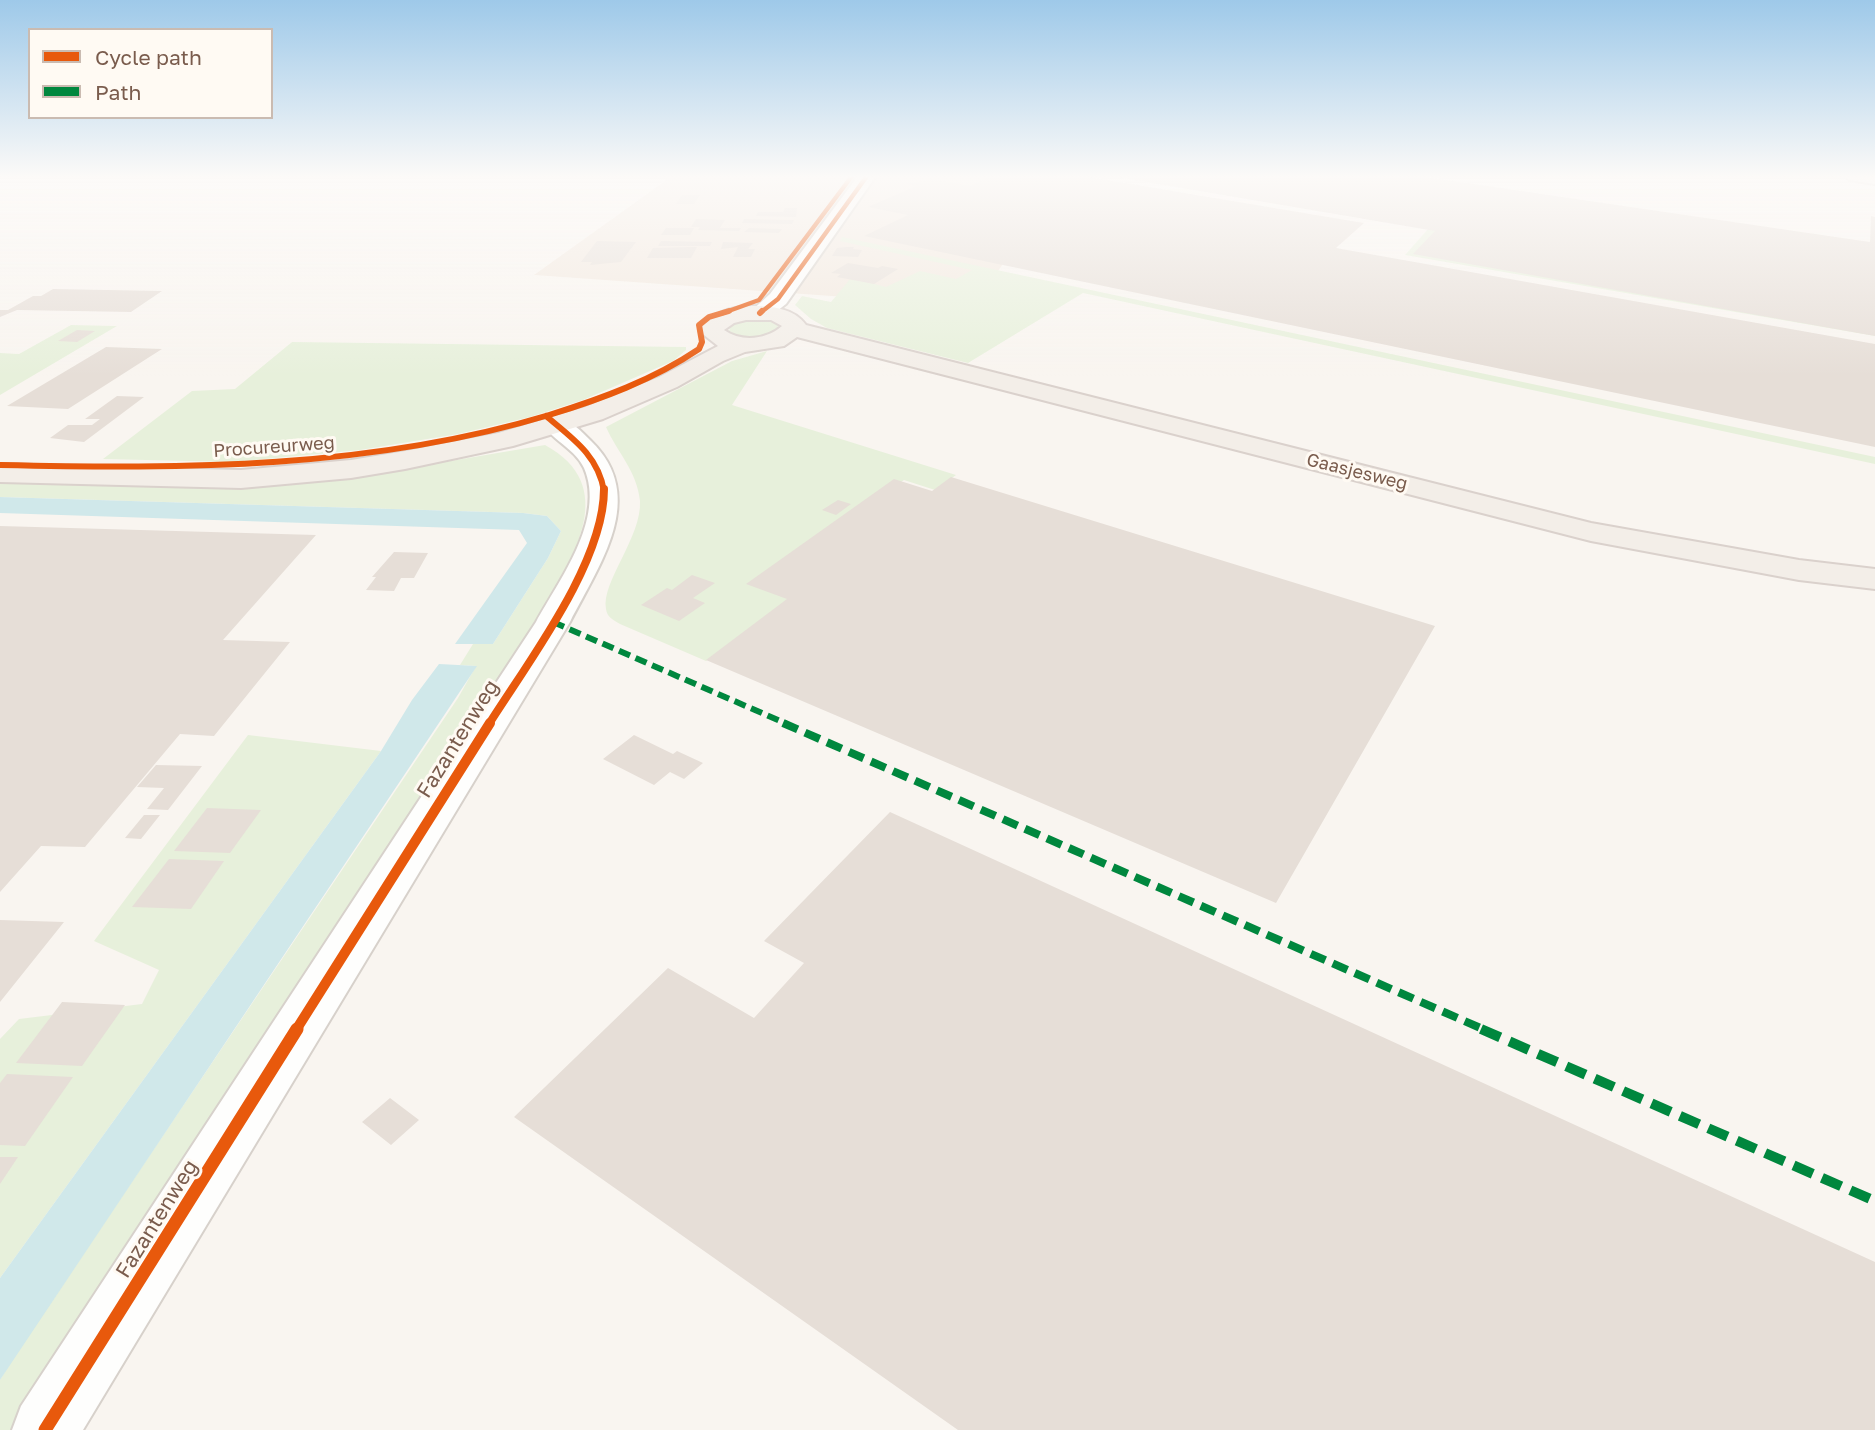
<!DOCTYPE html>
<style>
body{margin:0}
#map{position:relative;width:1875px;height:1430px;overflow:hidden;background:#f9f5f0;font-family:"Golos Text",sans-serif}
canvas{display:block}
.legend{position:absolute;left:28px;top:28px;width:245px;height:91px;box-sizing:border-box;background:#fffaf3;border:2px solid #cabbb1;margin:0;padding:9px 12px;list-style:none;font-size:21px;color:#7a5c4d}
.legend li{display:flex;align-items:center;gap:14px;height:35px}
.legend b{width:35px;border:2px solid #cabbb1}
</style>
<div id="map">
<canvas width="1875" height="1430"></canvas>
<ul class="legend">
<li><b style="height:9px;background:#e8590c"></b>Cycle path</li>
<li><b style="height:9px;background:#00873e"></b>Path</li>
</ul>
</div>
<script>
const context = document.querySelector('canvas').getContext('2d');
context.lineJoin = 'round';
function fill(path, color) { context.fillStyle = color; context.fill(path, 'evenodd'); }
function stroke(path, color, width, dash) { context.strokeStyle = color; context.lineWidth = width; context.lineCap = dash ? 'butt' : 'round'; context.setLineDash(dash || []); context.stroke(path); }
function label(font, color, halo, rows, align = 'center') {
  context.font = font + ' "Golos Text",sans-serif'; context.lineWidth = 6; context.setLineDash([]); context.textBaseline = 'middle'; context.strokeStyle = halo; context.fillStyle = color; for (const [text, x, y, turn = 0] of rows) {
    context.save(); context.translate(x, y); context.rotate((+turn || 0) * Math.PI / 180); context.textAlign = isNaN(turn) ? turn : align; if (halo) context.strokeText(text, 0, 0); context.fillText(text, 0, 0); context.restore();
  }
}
fill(new Path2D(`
 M672,176H1066L973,306L534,275Z`), '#f2e8de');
fill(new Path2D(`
 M1428,229L1875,330V336L1405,255Z
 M842,237L1875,457V464L1083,293L968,363L827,328L811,319L795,305L802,296L831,302L851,278L886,287L920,271L956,279L972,270L840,241Z
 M767,319L779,324L776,331C762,338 742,340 729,331L732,323Z
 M71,325L117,326L0,395V353L19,354Z
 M292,342L686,347V350L673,361L583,400L530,417L458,434L360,450L233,462L103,459L192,391L235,389Z
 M767,351L732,405L956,475L935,490L904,480L755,584L791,599L706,661L620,624C613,620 607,617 606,609C601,582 642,537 640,501C637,471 617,452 606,427L732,361Z
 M545,445C620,486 573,555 545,609L24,1430H0V1380L11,1361L458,698L476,666L460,665L473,644H493L548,558L561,531L547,516L523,513L0,497V479L262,484L332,481Z
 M248,735L381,751L0,1278V1039L19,1019L142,1004L159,970L94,941Z`), '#e7f0db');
fill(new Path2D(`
 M0,497L523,513L547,516L561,531L548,558L493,644H455L527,543L519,530L0,513Z
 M439,664L477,666L0,1380V1278L381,751L412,700Z`), '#d0e8ea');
fill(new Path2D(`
 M990,176H1083L1364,223L1336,248L1875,344V447L864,236L908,215L868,207L916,186L907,184L932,179L970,186Z
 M1111,176H1419L1870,242L1871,216L1875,217V336L1413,254L1435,231Z
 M682,195H700L694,204H676Z
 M785,208H797L796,217L756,216L758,212H783Z
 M696,219L725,220L720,228H741L739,231L698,230L700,227H691Z
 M744,219L789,220H794L792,224L742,223Z
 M666,228H694L690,235H661Z
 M749,228L782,229L779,233L744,232Z
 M597,241L636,242L621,262L590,265L592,262H581Z
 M661,241L712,242L710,246H658Z
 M723,242L753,243L748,249H755L751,257H733L738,247L721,249Z
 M692,247H697L691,258H647L653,248Z
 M846,247H854L853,249L862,250L858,257L832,256L837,248Z
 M848,263L878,268L882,266L898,269L874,284L837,277L841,274L831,273Z
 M53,289L162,291L131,312L17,310L0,317V310H8L33,296H41Z
 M77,330L95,331L77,342L58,341Z
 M106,347L162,349L68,409L7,406Z
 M117,396L144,397L84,442L50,438L68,425H92L100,419H85Z
 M951,477L1435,626L1276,903L706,660L787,599L746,584L894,479L932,491Z
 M838,500L851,504L836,515L822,510Z
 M0,526L316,535L223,640L290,642L214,736L180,734L85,847L41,846L0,892Z
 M394,552L428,553L414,578H401L394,591L366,590L376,577H372Z
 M692,575L715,583L693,598L705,603L679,621L641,605L667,588L672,590Z
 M634,735L673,754L677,751L703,763L684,779L670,772L654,785L603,759Z
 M156,765L202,766L168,810L147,809L164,788L137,787Z
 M207,808L261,810L230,853L174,851Z
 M890,812L1875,1262V1430H958L514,1117L668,968L754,1018L804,963L764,941Z
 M144,815H160L141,839L125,838Z
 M169,859L224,861L191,909L132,907Z
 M0,920L64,922L0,1002Z
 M62,1002L125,1005L82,1066L16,1063Z
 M7,1074L73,1077L25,1146L0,1145V1083Z
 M390,1098L419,1120L391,1145L362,1122Z
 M0,1157H18L0,1184Z`), '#e6ded7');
const minor = new Path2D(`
 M858,176H876L786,304L768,318H752L749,313L770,294Z
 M1846,176H1875V184L1849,180Z
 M557,417C571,420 581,431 591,441C649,497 599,565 570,622L83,1430H12L21,1406L536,622C559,580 606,519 584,468C576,450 554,441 543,425L547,419Z`);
const major = new Path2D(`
 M752,306C771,306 794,308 806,325L1591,523L1799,560L1875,569V589L1799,580L1591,541L797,337L784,346L745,352L723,361L677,387L603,419L513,446L405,469L351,478L241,488L0,482V464L241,470L351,460L405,451L498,433L585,407L659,377L718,346L699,331C712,312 730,307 752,306ZM746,320H771L782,326C766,340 741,342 724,330L734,323Z`);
stroke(minor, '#d7d1cb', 4);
stroke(major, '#dad1cc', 4);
fill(minor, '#fefefd');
fill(major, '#f3eee8');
stroke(new Path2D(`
 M553,622L787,724`), '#00873e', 6, [12, 6]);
stroke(new Path2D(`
 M783,723L1485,1030`), '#00873e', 8, [16, 8]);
stroke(new Path2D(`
 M1481,1029L1875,1201`), '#00873e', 10, [21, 10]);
stroke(new Path2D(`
 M723,313L759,300L852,176
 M760,313L778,299L867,176`), '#e8590c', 4.5);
stroke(new Path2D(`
 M760,313L762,311
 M546,416C572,438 598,455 604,491
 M0,465C185,469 370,469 549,415C601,399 653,380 699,349L702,342L699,325L709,317L729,311`), '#e8590c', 6);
stroke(new Path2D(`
 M489,724C528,662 604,563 604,489`), '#e8590c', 8);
stroke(new Path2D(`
 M296,1030L490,723`), '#e8590c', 10);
stroke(new Path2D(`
 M45,1430L297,1029`), '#e8590c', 13);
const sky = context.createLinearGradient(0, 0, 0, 376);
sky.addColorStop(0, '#9ec9e9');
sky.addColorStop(0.47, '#fcfaf8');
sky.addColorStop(1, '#fcfaf800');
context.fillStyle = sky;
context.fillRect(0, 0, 1875, 376);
label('18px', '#7a5c4d', '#fffaf3', [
 ["Procureurweg",274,447,-4],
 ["Gaasjesweg",1357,472,14]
]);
label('21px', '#7a5c4d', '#fffaf3', [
 ["Fazantenweg",458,739,-58],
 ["Fazantenweg",157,1219,-58]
]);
</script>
